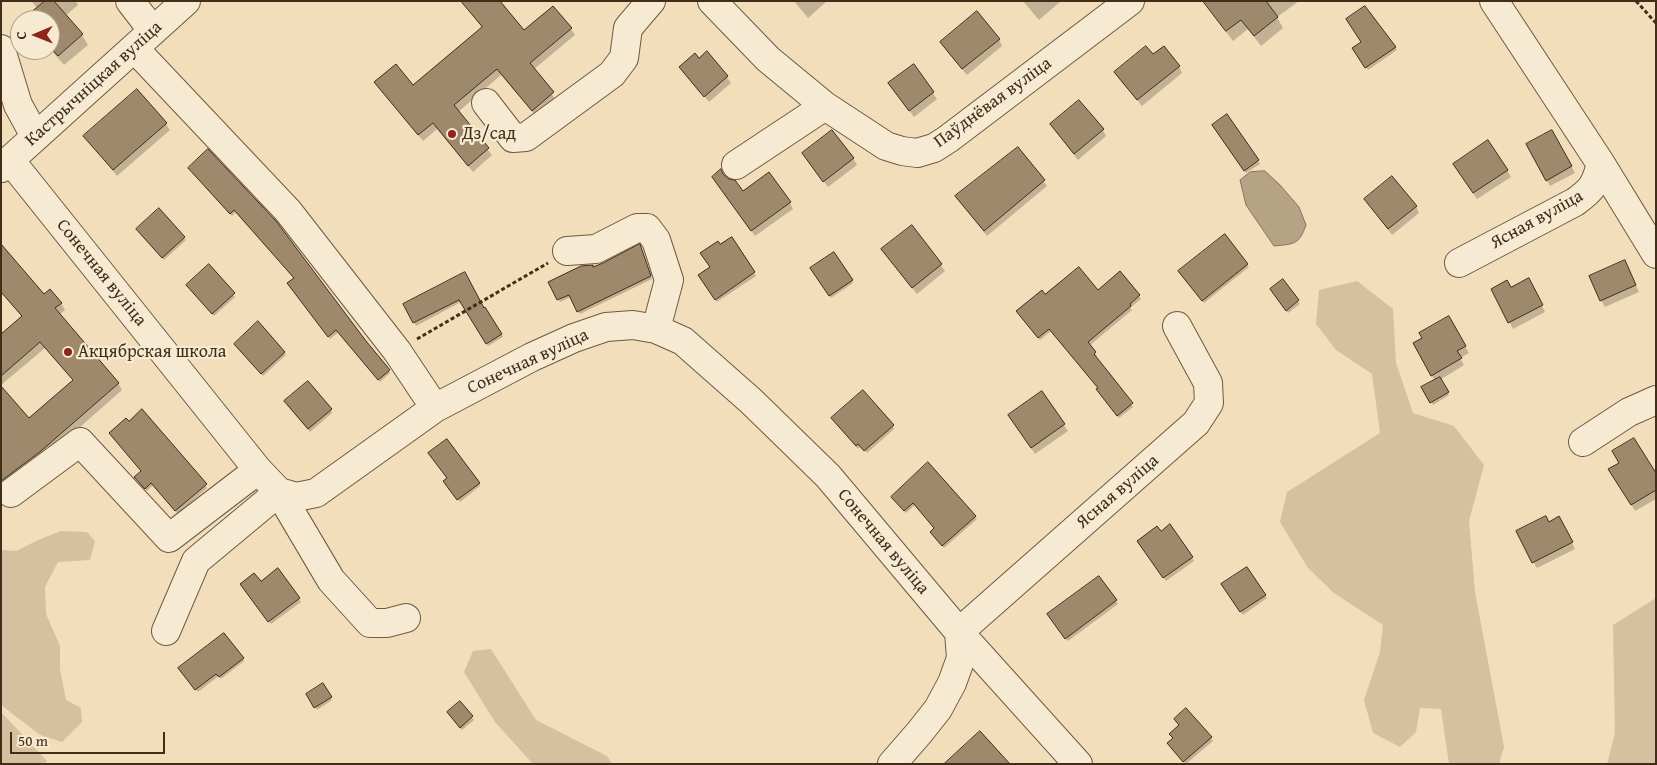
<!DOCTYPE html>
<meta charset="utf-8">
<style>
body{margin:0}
#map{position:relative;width:1657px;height:765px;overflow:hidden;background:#f3debb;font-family:"Gentium Book Plus",serif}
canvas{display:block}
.frame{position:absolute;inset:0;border:2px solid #412d18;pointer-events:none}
.north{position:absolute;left:10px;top:10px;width:50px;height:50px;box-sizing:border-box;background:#f7ead3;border:1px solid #ae9e88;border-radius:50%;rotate:269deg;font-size:14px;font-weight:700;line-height:20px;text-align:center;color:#412d18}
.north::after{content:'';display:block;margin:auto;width:18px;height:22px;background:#8f2418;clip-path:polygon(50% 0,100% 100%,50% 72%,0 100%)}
.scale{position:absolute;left:10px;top:732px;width:155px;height:22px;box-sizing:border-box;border:2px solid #412d18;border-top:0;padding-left:6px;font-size:15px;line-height:18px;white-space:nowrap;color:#412d18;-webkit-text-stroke:4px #f7ead3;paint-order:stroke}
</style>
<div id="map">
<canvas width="1657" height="765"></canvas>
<div class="frame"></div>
<div class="north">С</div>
<div class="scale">50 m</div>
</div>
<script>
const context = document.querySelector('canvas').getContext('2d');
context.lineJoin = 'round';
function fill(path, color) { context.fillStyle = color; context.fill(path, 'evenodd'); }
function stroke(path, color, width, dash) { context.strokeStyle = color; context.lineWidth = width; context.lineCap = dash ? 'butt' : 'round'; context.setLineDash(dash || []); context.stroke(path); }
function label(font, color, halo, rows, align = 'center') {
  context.font = font + ' "Gentium Book Plus",serif'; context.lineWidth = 4.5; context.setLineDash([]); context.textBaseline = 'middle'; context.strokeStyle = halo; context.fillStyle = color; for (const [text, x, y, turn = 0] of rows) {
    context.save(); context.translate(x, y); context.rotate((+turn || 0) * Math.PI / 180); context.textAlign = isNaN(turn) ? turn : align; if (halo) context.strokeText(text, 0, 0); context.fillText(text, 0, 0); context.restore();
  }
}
fill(new Path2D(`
 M1357,281L1393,309L1396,363L1413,413L1454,426L1484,465L1469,521L1475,592L1504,747L1499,764H1449L1441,709L1420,708L1416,732L1400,747L1373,733L1364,700L1380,652L1383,625L1334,593L1308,568L1280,522L1287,492L1380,433L1372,374L1336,350L1316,324L1319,290Z
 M61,531L87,532L95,541L90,560L58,562L45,587L46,614L60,646V669L66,700L81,708L82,722L62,742L40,735L1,705V550L16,551L38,540Z
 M1656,598V764H1607L1615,733L1613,625Z
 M491,649L536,720L607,756L612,764H533L495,722L464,672L473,651Z
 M1,712L47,761L44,764H1Z`), '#d5c09f');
const water = new Path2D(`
 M1265,171L1280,185L1299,207L1306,225C1299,245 1294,244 1274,246L1246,205L1240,180L1250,172Z`);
fill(water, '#b6a284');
stroke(water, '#877359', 1);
fill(new Path2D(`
 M31,1H76L78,5L65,16L82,35L88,45L64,65L50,49V20H28L38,9Z
 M794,1H827L808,18Z
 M1023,1H1061L1039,20Z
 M1206,1H1299L1277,17L1283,28L1261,46L1248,29L1233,41L1211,12L1205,2Z
 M467,7L524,31L571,29L575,35L533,70L556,100L536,116L501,75L458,112L492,155L473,172L437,129L423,141L375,83L413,86L483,28Z
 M1365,7L1397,50L1368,70L1353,48L1362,42Z
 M999,39L1002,46L967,75L945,49Z
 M1153,56L1179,66L1182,73L1142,106L1120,79Z
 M699,60L727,77L731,83L709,102L680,67Z
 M914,66L937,99L914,117L894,90Z
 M1227,115L1260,164L1246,173L1213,125Z
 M166,124L170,130L117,176L85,136Z
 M1051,125L1103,130L1106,136L1078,160Z
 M1552,131L1575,173L1550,186L1528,144Z
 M1017,149L1047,186L987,236L956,197Z
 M208,151L389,371L390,373L380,382L339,332L330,339L291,286L295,279L236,212L232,216L191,171Z
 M803,154L853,158L857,165L828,187Z
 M1507,170L1511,177L1477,199L1458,171Z
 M724,176L743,192L790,203L793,209L755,236L717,183Z
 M1365,199L1416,206L1419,213L1392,235Z
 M912,227L945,271L917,294L887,256Z
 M140,232L184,238L186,240L164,260Z
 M731,238L756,276L717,302L700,276L711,268L720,246Z
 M1,249L44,296L61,303L65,310L59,315L118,383L122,390L45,458L7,486L1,479L29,420L74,381L45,348L1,385V335L22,317L1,292Z
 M641,249L652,279L580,314L571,297L560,302L550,282L593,268Z
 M834,253L853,283L831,298L812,268Z
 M1247,265L1249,267L1204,303L1181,274Z
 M209,266L235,297L214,316L189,288Z
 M1628,268L1639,292L1605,307L1601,300Z
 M465,273L484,309L485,308L503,337L488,346L461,302L416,326L405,305Z
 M1120,273L1141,299L1130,308L1132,310L1089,346L1097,356L1095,357L1133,407L1119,418L1099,392V388L1051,331L1040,340L1019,314L1045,296L1098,292Z
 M1283,281L1300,304L1288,313L1273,292Z
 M1532,286L1545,312L1513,329L1492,289Z
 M1449,318L1469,353L1460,358L1464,365L1440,380L1449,395L1433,405L1423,388L1435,381L1414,344Z
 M237,347L284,352L286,355L263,376Z
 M1042,393L1068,431L1035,454L1013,422Z
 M287,405L331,410L332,413L310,432Z
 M142,411L207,488L178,514L153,485L147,491L137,480L142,472L110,434L128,422Z
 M832,419L893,426L894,429L867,453L861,446L858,449Z
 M1620,463L1656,476V499L1635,511L1610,470Z
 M479,483L480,486L460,502L446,484Z
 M892,497L975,517L977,519L944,548L933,535L936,528L915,505L906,513Z
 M1549,523L1563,524L1575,549L1537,568L1533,562Z
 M1170,526L1194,561L1166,581L1139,541L1160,533Z
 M1246,568L1267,598L1243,615L1222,585Z
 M1099,578L1118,604L1068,641L1050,618Z
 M260,583L299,599L301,602L271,624L243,587Z
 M243,658L244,661L221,679L219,676L198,692L181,672Z
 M322,685L332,700L317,710L308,694Z
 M460,702L474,720L462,730L450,715Z
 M1170,734L1211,738L1213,741L1186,764L1170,746L1174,739Z`), '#0003');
const building = new Path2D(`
 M45,1H54L83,34L58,56L50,47V20H22Z
 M461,1H500L524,30L553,6L572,28L530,63L554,92L532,111L497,69L454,105L489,148L468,166L433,123L418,135L374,82L396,64L413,85L482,27Z
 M1203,1H1266L1278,17L1254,36L1241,20L1226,31Z
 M1365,6L1396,47L1365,68L1352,48L1361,42L1346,19Z
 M977,11L1000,39L962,69L940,42Z
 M1146,46L1153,54L1164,46L1180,66L1137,100L1114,72Z
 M707,51L728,76L704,97L679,67L695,53L699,58Z
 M914,64L934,92L909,111L888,83Z
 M137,89L167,123L113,170L83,136Z
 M1079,100L1104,129L1074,154L1050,124Z
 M1227,114L1259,160L1244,171L1212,125Z
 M832,130L854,158L823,182L802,153Z
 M1552,130L1572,166L1546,181L1526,144Z
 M1488,140L1508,170L1473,193L1453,164Z
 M1018,147L1045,180L984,231L955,196Z
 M208,149L276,221L366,341L390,370L378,380L336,330L328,337L287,283L294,278L234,210L230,214L188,168Z
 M721,169L723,174L729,179L735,180L743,191L769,172L791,202L751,231L712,177Z
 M1392,176L1417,206L1388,229L1364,199Z
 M159,208L185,237L162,258L136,229Z
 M912,225L942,264L912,288L881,249Z
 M1225,234L1248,264L1202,301L1178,271Z
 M732,237L755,272L715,300L698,275L710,267L700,253L718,241L720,244Z
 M1,244L44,294L50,289L62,303L55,308L119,383L41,451L1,481V386L29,418L73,380L40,342L1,376V334L22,316L1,292Z
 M640,244L651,276L577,312L569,295L557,300L548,282L581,266L593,265V267L603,263Z
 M834,252L853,280L829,296L810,268Z
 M1625,260L1636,285L1600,301L1589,276Z
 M209,264L235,293L212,314L186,285Z
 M1079,267L1098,290L1120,271L1140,295L1130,304L1131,306L1088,342L1096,352L1094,354L1133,403L1117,416L1096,389L1098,388L1049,329L1038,338L1016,311L1042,290L1045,294Z
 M465,272L484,308L485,307L502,334L486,344L459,300L413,323L403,304Z
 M1529,278L1543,305L1508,323L1491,289L1507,280L1511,287Z
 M1283,279L1299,300L1286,311L1270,289Z
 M1449,316L1466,346L1457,351L1462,358L1431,376L1413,343L1422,338L1419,333Z
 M258,321L285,352L261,374L234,344Z
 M1440,377L1449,392L1430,403L1421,387Z
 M308,381L332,409L308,429L284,401Z
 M863,390L894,425L864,451L858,444L856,446L831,418Z
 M1042,391L1065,424L1031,448L1008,415Z
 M142,409L207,484L175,511L151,483L145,489L134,477L141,471L109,433L126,418L129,421Z
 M1634,438L1656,473V490L1631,505L1608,469L1619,463L1612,451Z
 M447,439L480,483L457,500L443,481L447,478L428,453Z
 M928,462L976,516L942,546L930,532L934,528L913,503L904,511L891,497Z
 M1546,516L1549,522L1559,516L1573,542L1532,563L1516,531Z
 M1170,524L1193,557L1163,578L1137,541L1157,526L1161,531Z
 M1247,567L1266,595L1240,612L1221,584Z
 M278,568L300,598L268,622L240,584L254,573L261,581Z
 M1099,576L1117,600L1065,639L1047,614Z
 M224,633L244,658L219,677L216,674L195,690L178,668Z
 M323,683L332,697L314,708L306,694Z
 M460,701L473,716L460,728L447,712Z
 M1186,708L1212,737L1183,762L1167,743L1173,738L1169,734L1179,725L1174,719Z
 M980,731L1010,764H944Z`);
fill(building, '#9e896d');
stroke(building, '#412d18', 1);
const minor = new Path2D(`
 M130,1L153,31
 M712,1L768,59L825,106L886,146L902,151L917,153L934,148L948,139L1130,1
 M1494,1L1601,164L1656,254
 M134,48L288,211L397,351L435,408
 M1,49L18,105L35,136
 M486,103L513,138L526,137L612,74L624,58L628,28L651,1
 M10,160L258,470L279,492L296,497L316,493L435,408L532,357L574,338L606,327L633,325L656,329L683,341L751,401L828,476L959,632L1078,764
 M736,165L825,106
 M1,168L186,1
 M567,251L596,249L637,228H647L656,240L669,280L656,329
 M1459,263L1575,202C1593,189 1595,185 1601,164
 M1583,442L1629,412L1656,400
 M11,493L80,442L169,538L258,470
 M166,631L196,561L279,492L331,580L370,623H387L406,618
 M892,764L919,733L938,709L952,683L961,658L959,632L1196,423L1209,403L1208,383L1177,326`);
stroke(minor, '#6e5941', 30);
stroke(new Path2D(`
 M1636,1L1656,23
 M417,339L548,263`), '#412d18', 3, [4, 2.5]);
stroke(minor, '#f7ead3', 28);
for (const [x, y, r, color] of [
 [452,134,5,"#8f2418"],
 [68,352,5,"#8f2418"]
]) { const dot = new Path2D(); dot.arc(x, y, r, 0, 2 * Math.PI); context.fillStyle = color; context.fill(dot); stroke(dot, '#f7ead3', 2); }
label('18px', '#412d18', '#f7ead3', [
 ["Кастрычніцкая вуліца",94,84,-42],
 ["Паўднёвая вуліца",993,103,-36],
 ["Ясная вуліца",1537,220,-29],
 ["Сонечная вуліца",101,273,51],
 ["Сонечная вуліца",528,362,-25],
 ["Ясная вуліца",1118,492,-41],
 ["Сонечная вуліца",883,542,50]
]);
label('18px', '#412d18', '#f7ead3', [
 ["Дз/сад",462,134],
 ["Акцябрская школа",78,352]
], 'left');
</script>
